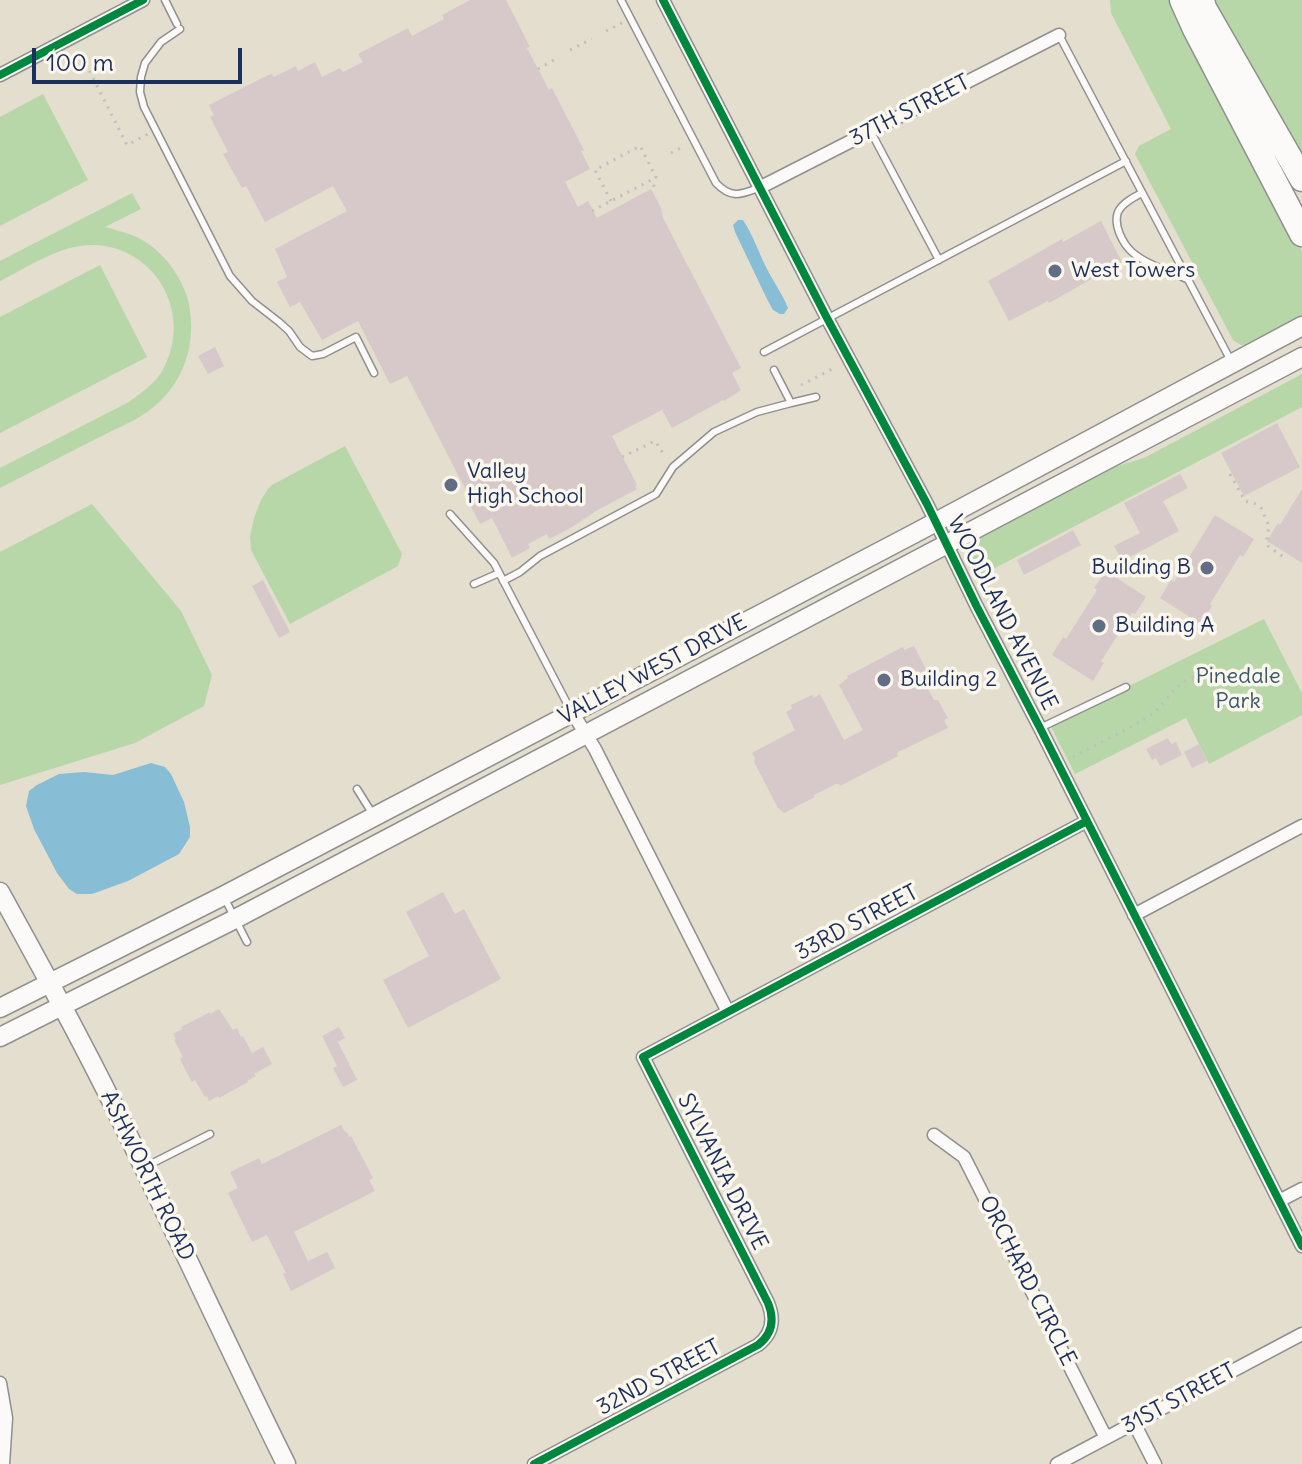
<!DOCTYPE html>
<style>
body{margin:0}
#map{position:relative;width:1302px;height:1464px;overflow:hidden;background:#e3decd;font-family:Delius,sans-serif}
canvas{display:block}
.scale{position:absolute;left:32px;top:48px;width:210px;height:36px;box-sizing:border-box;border:4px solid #1b2f5e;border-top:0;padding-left:10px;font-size:24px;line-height:28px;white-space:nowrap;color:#1b2f5e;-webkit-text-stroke:6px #fbf7ec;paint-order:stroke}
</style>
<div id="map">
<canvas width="1302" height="1464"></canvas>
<div class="scale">100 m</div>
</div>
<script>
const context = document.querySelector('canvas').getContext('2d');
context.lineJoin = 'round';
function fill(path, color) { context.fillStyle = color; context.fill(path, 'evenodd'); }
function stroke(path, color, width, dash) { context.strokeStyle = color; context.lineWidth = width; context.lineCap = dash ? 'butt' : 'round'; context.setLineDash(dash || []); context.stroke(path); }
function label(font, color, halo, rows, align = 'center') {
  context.font = font + ' Delius,sans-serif'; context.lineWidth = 7; context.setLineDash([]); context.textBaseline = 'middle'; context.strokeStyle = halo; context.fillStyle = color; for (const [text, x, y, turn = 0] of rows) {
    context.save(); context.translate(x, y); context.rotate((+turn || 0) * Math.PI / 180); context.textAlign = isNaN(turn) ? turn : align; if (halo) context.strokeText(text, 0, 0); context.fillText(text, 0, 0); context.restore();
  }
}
fill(new Path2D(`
 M1110,0H1171L1302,251V315L1248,345H1241L1233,340L1135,154L1139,146L1171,129L1111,13Z
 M1215,0H1302V160L1216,3Z
 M43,94L88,180L0,226V117Z
 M132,193L141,209L105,227C115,230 125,232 134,236C159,246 181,274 188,300C198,343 184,386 147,412C130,424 110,431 92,441C62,456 31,472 0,488V468L129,402C141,393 153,385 161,373C194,319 160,250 97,245C62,243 30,266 0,281V261Z
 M100,265L147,357L0,433V317Z
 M1302,374V407L976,578C969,564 964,553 975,539L1107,469L1144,458Z
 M345,446L402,554L398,566L290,624L251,550L250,537L254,518L261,500L268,489L272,485Z
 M92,504L181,611L212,675L204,706L135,743L0,785V552Z
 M1264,619L1302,693V715L1209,764L1186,718L1075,774L1049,723L1101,700Z`), '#b7d7a8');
fill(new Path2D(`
 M738,220H743C753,235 758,251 766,267C773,281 782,293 788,308L784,314H780L773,310L767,299L735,232L733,225Z
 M151,763L165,767L171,774L184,802L190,827V837L179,854L128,881L92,894H77L69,889L57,873L34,829L26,806L29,791L37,785L59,774L84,772L113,775Z`), '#87bed6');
fill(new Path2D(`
 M470,0H506L530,47L527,48L549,90L552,88L584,150L581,151L590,169L565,182L578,207L588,201L597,218L651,189L661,208L663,215L662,216L741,368L732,373L741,390L724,401L723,400L672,428L662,410L612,436L637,485L635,487L637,489L596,511L572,527L549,539L547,534L528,544L530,548L512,558L492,518L480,524L465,495L468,494L407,376L390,384L358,321L322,340L300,302L290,307L277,282L287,277L275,249L347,211L333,186L265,222L246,186L242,188L223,154L228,152L210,117L214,115L209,105L262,78L271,74L274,77L296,66L298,71L315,62L322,77L340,68L343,72L363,62L358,54L408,28L412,36L444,19L442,15Z
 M1101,221L1122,262L1049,303L1048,301L1009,321L988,281L1062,239L1063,242Z
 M215,347L224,366L208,374L198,356Z
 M1277,423L1300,467L1244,496L1221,453Z
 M1180,474L1188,488L1163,501L1179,531L1122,561L1114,546L1140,533L1124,503Z
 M1302,489V563L1267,541L1278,523L1280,525Z
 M1215,515L1254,539L1243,557L1240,555L1210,604L1212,606L1201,624L1160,598L1171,580L1174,582Z
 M1073,530L1081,545L1024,575L1017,560Z
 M1106,571L1146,597L1135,614L1132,613L1101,661L1104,663L1093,681L1052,655L1063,637L1066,639L1085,609L1097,590L1094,588Z
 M263,580L290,632L279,638L252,586Z
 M914,646L929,675L923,680L934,700H938L948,718L945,719V722L948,728L898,752L897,754L898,756L840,786L839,784H836L814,795L815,797L784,813L778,808L754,762L755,758L752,753L795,730L786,712L792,709L791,705L812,695L814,698L820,694L844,740L863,730L839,685L848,678L847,676L903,647L904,650Z
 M1168,738L1171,744L1176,742L1182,755L1160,766L1156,758L1152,760L1146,749Z
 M1199,744L1207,761L1192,768L1184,752Z
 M443,892L455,914L464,909L501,979L408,1028L383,980L429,956L406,912Z
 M219,1009L233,1030L237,1028L241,1037L243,1036L252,1053L263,1047L272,1064L254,1074L256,1076L247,1081L248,1082L219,1098L218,1096L209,1101L207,1096L205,1097L195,1080L192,1082L187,1073L180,1059L183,1057L174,1040L176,1039L173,1034L182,1029L181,1027L210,1012V1014Z
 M339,1027L345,1038L338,1042L357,1080L343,1087L333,1068L337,1066L322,1036Z
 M341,1125L346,1133L347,1132L349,1137L351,1136L373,1178L369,1180L375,1191L294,1232L308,1261L327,1252L335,1268L291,1291L283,1274L286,1273L267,1235L252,1242L228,1193L238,1188L230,1172L259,1158L262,1164Z`), '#d7c9ca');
const service = new Path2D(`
 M165,0L177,24
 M621,0L716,183C732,200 742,194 761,187
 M180,29L161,42L145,63L141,77L140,92L144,107L230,276L252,301L279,322L289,331L300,347L312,356L323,354L356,337L374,373
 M1059,35L1231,361
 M871,132L939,260
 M1142,193C1134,197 1122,203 1118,212C1113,225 1123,244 1132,252C1147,265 1171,272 1189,280
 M764,352L1126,161
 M774,370L791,403L816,397
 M450,514L494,563L571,711
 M503,581L520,572L540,556L656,494L673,467L714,432L757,412L791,403
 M474,584L499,573
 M1040,728L1126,687
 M357,789L372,813
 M225,899L247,942
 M145,1167L210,1134`);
const minor = new Path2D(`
 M663,0L827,318L927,504L977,607L1040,728L1302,1246
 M0,75L143,0
 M761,187L1059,35
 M572,712L595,749L728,1012
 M1134,915L1302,826
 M934,1135L964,1157L1106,1438
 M1279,1201L1302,1189
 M0,1383L6,1418L3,1464
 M1134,1423L1155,1464
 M534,1464L758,1345C772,1334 775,1320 768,1303L643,1057L1087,821
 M1057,1464L1302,1334`);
const secondary = new Path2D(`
 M0,892C44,972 88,1052 128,1135C181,1244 232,1355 286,1464
 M0,1008L223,896L919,531L1302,326
 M0,1037L235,919L1302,357`);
const motorway = new Path2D(`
 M1182,0L1195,29L1302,234
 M1202,0L1204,8L1302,179`);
stroke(service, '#8f908f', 9);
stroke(minor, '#8f908f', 15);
stroke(secondary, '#8f908f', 21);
stroke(motorway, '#8f908f', 27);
stroke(new Path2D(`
 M606,31L624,22
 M570,50L592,39
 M69,60L73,66L84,60L127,145L148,134
 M538,69L554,60
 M671,153L685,146
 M611,201L595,170L640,146L656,177L651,180
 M592,211L651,180L655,188
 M801,385L834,368
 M622,457L655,441L664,455
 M1230,474L1245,501L1256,504L1261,508L1269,526L1267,540L1268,546L1285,558L1286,556
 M1073,757L1142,721L1156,711L1174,690L1184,682L1209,669L1216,684L1248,668`), '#bebfc0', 3, [2, 6]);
stroke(service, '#fbfaf8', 6);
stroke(minor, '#fbfaf8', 12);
stroke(secondary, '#fbfaf8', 18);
stroke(motorway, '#fbfaf8', 24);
stroke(new Path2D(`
 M663,0L827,318L927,504L977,607L1040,728L1302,1246
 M0,75L143,0
 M534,1464L758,1345C772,1334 775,1320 768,1303L643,1057L1087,821`), '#00873e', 8);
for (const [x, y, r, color] of [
 [1055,271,8,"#616c85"],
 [451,485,8,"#616c85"],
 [1207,568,8,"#616c85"],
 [1099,626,8,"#616c85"],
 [884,680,8,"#616c85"]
]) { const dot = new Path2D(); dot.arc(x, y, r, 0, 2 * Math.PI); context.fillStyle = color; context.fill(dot); stroke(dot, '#fbf7ec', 3); }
label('22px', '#1b2f5e', '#fbf7ec', [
 ["37TH STREET",910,111,-27],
 ["WOODLAND AVENUE",1002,613,63],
 ["VALLEY WEST DRIVE",653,670,-28],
 ["33RD STREET",857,923,-28],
 ["SYLVANIA DRIVE",722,1172,63],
 ["ASHWORTH ROAD",147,1176,64],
 ["ORCHARD CIRCLE",1027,1281,63],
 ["32ND STREET",659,1378,-28],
 ["31ST STREET",1179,1399,-28]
]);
label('22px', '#1b2f5e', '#fbf7ec', [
 ["West Towers",1071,271],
 ["Valley",467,472],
 ["High School",467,497],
 ["Building B",1191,568,"right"],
 ["Building A",1115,626],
 ["Building 2",900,680]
], 'left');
label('22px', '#395869', '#fbf7ec', [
 ["Pinedale",1238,677],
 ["Park",1238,702]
]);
</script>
